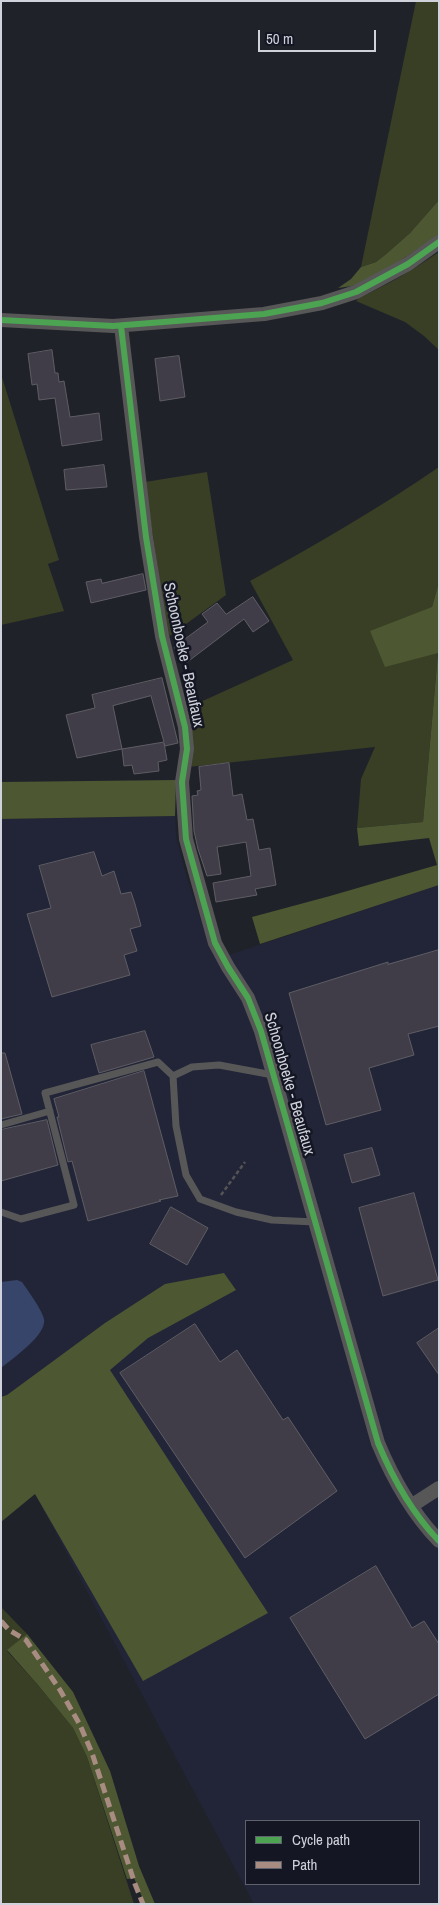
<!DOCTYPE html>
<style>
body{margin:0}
#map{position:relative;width:440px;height:1905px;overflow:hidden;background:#20222a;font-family:"Archivo Narrow",sans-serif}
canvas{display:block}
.frame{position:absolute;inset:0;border:2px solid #d0d2db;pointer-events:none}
.legend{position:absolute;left:245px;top:1820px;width:175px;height:65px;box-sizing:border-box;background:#141723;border:1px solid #5f626d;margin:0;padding:6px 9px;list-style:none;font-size:15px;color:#d0d2db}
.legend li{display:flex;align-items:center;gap:10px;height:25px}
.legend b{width:25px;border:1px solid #5f626d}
.scale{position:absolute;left:258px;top:30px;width:118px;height:22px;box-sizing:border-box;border:2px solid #d0d2db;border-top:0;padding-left:6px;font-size:15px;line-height:18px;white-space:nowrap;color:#d0d2db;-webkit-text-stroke:4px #141723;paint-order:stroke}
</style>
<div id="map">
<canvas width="440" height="1905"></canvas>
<div class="frame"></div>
<ul class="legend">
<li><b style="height:6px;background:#4ca352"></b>Cycle path</li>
<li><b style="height:6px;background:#a88b81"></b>Path</li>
</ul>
<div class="scale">50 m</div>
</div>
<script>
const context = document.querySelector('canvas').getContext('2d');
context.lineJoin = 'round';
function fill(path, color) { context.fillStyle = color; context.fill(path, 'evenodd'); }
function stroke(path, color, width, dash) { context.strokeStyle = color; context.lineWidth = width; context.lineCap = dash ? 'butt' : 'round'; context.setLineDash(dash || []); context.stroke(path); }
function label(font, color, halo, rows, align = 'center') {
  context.font = font + ' "Archivo Narrow",sans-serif'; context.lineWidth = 5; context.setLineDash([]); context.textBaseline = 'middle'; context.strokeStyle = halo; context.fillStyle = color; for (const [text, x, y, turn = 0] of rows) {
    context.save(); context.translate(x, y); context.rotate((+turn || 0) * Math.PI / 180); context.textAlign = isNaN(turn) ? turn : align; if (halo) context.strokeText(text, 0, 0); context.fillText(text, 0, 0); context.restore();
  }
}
fill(new Path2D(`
 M175,816L176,837L186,875L213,956L229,955L439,885V1904H254L35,1494L1,1459V819ZM246,1821H419V1884H246Z`), '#222537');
fill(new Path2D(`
 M416,1H439V200L410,233L385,255L376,262L361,267Z
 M439,252V350L424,336L405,322L356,301L359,298C387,285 413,270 439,252Z
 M1,374L59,560L48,564L64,611L1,625Z
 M439,467V582L432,607L438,653L423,822L357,828L361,779L375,747L188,767L185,709L293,660L250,581C315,545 378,509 439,467Z
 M207,472L226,595L168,637L145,482Z
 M1,1607L27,1634L7,1651L38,1685L73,1728L87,1757L134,1904H1Z`), '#383f25');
fill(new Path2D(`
 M439,200V235L437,236L382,273L359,285L338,288L351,279L361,267L376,262L385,255L410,233Z
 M439,582V885L260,944L252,917L330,896L437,865L429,838L359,846L357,828L423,822L438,653L385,667L370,631L432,607Z
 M176,780L175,816L1,819V782Z
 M224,1273L236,1290L148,1338L110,1370L268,1613L143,1681L35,1494L1,1522V1397L7,1395L105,1323L165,1284Z
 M27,1634L73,1692L110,1771L139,1866L155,1904H145L134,1878L127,1879L87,1757L73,1728L38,1685L7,1650Z`), '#4d5732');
fill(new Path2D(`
 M17,1280L22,1282C28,1291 41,1308 44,1319C47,1335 13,1358 1,1368V1282Z`), '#364569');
const building = new Path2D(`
 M52,350L55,373H58L59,382L64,381L70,417L99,413L102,440L62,446L55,398L39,400L37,384L32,385L28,354Z
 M179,356L185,397L160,401L155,359Z
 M104,465L107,487L66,490L64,470Z
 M143,574L146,590L91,603L86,582L101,579L102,583Z
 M253,597L269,621L253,632L244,619L186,663L174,647L208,622L202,614L217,603L226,614Z
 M162,678L178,743L165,746L164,743L167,760L158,762L159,771L134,774L132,765L124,766L122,749L77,758L66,715L95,708L92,695ZM151,696L164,742L122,749L113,706Z
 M229,763L233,796L242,794L247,820L253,819L259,850L270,848L276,885L255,889L257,895L216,902L213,883L251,876L246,842L217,847L221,874L207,876L198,849L194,831L192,796L198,795L197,791L201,790L199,767Z
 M94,852L102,876L114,871L121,894L131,892L135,904L141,926L130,929L137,951L124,955L130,975L52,997L27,914L51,908L39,866Z
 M439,950V1026L408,1034L414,1055L369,1068L381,1110L326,1125L289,993L388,962V964Z
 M145,1031L154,1057L99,1073L91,1045Z
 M1,1053H5L22,1114L1,1119Z
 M144,1071L178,1196L159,1200L161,1201L88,1221L72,1161L68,1162L57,1117H59L54,1099Z
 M47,1120L58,1165L1,1181V1130Z
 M372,1148L380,1175L352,1183L344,1155Z
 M414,1193L438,1280L383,1296L359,1208Z
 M171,1207L208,1228L187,1265L150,1244Z
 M195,1324L220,1362L237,1350L283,1420L288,1417L337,1491L245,1558L120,1373Z
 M439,1328V1375L417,1343Z
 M376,1566L412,1628L424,1621L439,1644V1694L365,1739L290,1618Z`);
fill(building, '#403d48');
stroke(building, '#5e5d64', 1);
stroke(new Path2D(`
 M221,1195L245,1162`), '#545456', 2.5, [4, 2.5]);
stroke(new Path2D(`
 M273,1075L219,1065L192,1067L173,1076L176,1126L186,1175L200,1199L236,1212L272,1220L315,1222
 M1,1125L50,1111
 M1,1212L21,1219L74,1205L45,1093L158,1062L173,1076`), '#575758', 7);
stroke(new Path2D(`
 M1,320L113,326L264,314L322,303L356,292L408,264L439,242
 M121,326L146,537L162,636L185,727L187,749L182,782L186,839L215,943L228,967L248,998L261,1031L378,1443C393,1479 412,1513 439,1541
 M411,1506L439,1488`), '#575758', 14);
stroke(new Path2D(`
 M1,1621L9,1630L26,1640L60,1690L80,1725L92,1753L135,1884L143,1904`), '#a88b81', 5, [10, 5]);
stroke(new Path2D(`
 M1,320L113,326L264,314L322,303L356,292L408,264L439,242
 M121,326L146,537L162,636L185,727L187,749L182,782L186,839L215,943L228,967L248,998L261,1031L378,1443C393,1479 412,1513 439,1541`), '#4ca352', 6);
label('16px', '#d0d2db', '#141723', [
 ["Schoonboeke - Beaufaux",183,655,78],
 ["Schoonboeke - Beaufaux",289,1084,74]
]);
</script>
